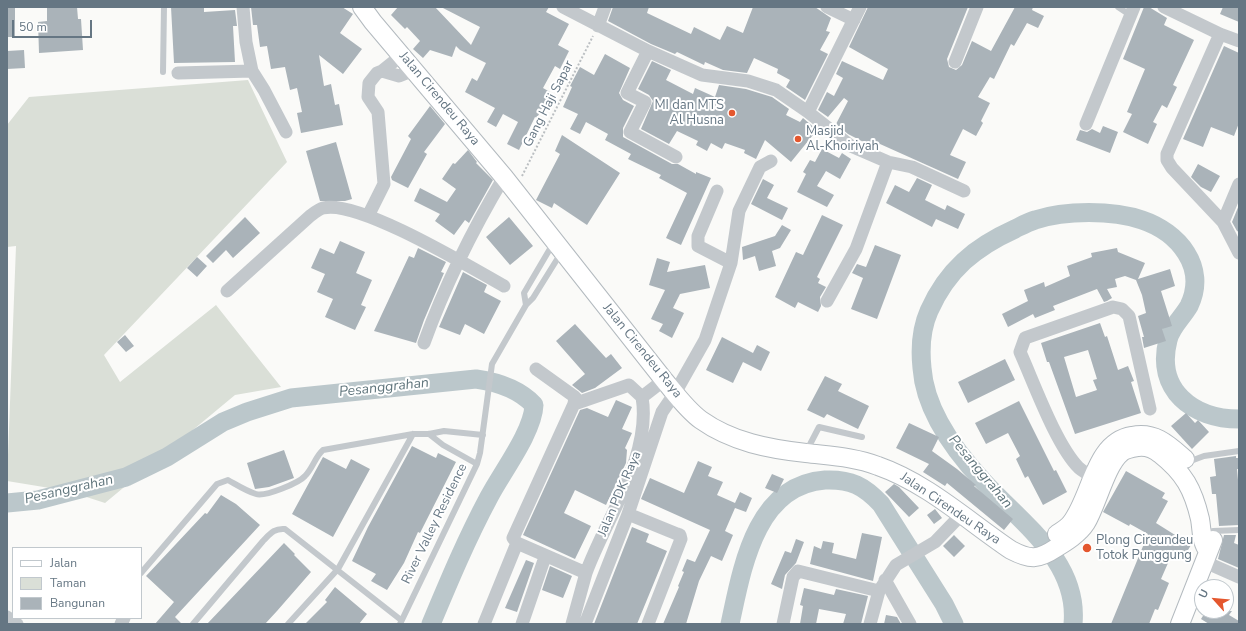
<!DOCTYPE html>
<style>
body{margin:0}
#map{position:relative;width:1246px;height:631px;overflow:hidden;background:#fafaf8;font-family:"Nunito Sans",sans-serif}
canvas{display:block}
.frame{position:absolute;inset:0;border:8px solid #657683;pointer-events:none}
.legend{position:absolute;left:12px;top:547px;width:130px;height:72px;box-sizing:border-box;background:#fff;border:1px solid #c1c8cd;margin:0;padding:5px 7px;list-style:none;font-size:12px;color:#657683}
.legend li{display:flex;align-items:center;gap:8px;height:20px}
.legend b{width:20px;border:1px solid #c1c8cd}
.north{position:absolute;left:1194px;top:579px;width:40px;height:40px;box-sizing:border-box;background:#fff;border:1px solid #c1c8cd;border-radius:50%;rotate:297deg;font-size:11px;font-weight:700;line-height:16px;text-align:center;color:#657683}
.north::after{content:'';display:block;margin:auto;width:14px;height:18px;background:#e4572e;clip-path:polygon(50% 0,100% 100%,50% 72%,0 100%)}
.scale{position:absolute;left:12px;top:20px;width:80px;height:18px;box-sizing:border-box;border:2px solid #657683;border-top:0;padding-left:5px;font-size:12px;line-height:14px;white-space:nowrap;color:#657683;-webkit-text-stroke:3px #fff;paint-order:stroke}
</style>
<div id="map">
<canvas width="1246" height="631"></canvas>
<div class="frame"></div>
<ul class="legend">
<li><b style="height:5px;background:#fff"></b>Jalan</li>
<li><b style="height:11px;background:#dadfd7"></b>Taman</li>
<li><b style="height:11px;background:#aab3b9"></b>Bangunan</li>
</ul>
<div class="north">U</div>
<div class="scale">50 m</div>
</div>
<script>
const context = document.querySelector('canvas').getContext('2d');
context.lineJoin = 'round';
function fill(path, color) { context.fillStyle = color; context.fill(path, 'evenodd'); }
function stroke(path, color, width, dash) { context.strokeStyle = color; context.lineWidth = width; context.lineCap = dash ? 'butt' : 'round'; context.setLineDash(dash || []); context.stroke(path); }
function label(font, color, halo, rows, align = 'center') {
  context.font = font + ' "Nunito Sans",sans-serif'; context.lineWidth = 4; context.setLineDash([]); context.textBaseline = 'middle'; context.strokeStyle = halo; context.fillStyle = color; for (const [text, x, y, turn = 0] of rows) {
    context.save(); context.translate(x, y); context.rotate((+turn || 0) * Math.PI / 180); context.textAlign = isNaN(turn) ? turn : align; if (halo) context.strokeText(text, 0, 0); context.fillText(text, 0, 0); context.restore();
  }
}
fill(new Path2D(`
 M248,80L287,162L104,355L120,382L216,305L281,387L235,395L105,503L68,491L7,481L16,246L7,247V125L29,97Z`), '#dadfd7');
stroke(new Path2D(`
 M7,503L38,500L126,477L167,457L223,422L247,412L291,398L476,379C497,382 519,389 534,405C533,432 502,472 489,497C467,538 449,581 431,624
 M730,624C742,569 755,485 825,480C851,479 864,486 881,504L944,604L954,624
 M1073,624C1079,561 1020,522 983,481C954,450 925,411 922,368C920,349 921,329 929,311C947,270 975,247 1015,229C1021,226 1028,222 1035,220C1065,210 1113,210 1142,220C1178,232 1208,267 1189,306C1182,318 1171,327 1168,340C1155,390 1193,419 1239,419`), '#bbc7cb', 19);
fill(new Path2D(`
 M7,7H15V37H7Z
 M47,7H77L78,19H81L83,50L39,53L38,22L47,21Z
 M171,7H204V12L235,10L237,26H233L235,62L174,63Z
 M251,7H342L353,14L340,33L362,49L343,74L319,55L324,86L331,84L335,105L339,104L343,125L301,133L297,113L302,112L297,88L290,90L285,67L271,69L267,46L260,47L257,25H253Z
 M398,7H435L471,45L480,27L441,7H549L546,12L569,24L558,45L569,51L560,69L555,66L543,88L550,92L537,118L535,117L519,150L507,144L518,122L503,114L496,127L487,122L495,108L465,92L472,78L477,81L486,63L460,50L456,46L452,57L430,50L423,58L413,49L420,41L407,27L405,29L391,15Z
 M613,7H649L647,13L691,34L694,27L720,40L727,26L743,33L753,7H815L831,18L826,31L830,32L820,50L828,54L805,100L786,87L790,80L777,73L778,69L754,58L747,73L723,70L705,62L704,65L677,52L675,54L651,44L608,21Z
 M868,7H968L947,59L949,67L956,70L962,65L972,41L991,51L1015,7H1033L1032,10L1044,16L1038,28L1027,23L1014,46L1011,44L994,79L990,77L978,97L990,103L981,121L983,123L976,136L963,129L950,155L966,162L958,179L880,144L877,149L848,134L836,124L848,101L844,98L828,117L818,110L827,92L834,96L843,78L836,74L842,61L883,80L888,69L849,47Z
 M1144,7H1149L1167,18L1164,25L1194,40L1173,85L1177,87L1167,108L1162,105L1153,122L1157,124L1148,144L1123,132L1132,114L1127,112L1145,69L1123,59Z
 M1223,7H1239V22L1220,14Z
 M1224,46L1239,53V123L1234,136L1211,127L1203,147L1183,139Z
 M24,50L25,68L7,69V51Z
 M605,54L630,68L619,93L623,100L634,106L623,128V137L672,164H678L696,174V172L711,178L681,245L666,238L687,193L659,178L661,175L628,159L631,154L605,140L608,134L586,122L580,134L570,129L578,114L563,107L572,87L570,86L580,67L594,75Z
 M652,61L671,70L666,80L693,94L695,88L715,97L719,85L746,89L772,97L789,109L786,115L800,122L803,118L817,130L791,162L765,140L756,159L744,153L745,150L725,143L722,149L711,143L707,151L696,145L698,141L677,131L669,144L641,129L653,101L649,95L638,89Z
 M430,106L445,124L424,152L427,154L408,188L392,180L391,177L411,139L408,136Z
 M1103,126L1118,132L1110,153L1076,140L1080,130L1087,132L1092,129L1100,133Z
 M562,135L620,173L587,225L554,203L552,208L536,200L560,154L555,151Z
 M336,142L352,199L345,201H320L306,151Z
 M822,149L839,158L842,153L851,159L840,179L826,171L817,186L834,195L827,207L797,192L806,174L803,172L810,160L815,162Z
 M468,150L477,162L476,163L493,180L469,223L465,220L454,235L435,221L440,214L414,201L420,188L447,202L456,189L442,179L453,163L455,164Z
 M1198,164L1220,176L1211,192L1201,187L1191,177Z
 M917,178L932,185L925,200L945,210L947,205L965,214L958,229L936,219L932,227L886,203L895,185L909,192Z
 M763,179L774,185L767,198L788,208L782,220L751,204Z
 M1239,205V232L1237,231L1232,222Z
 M822,215L843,225L817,277L820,279L818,283L826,287L820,297L821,306L818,312L798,302L795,308L775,297L796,252L803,255Z
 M245,217L260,233L233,258L226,250L213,263L206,256Z
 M509,217L533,246L510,265L486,237Z
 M782,225L791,230L780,248L772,251L776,266L759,271L755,256L743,260L742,247L775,236Z
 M340,241L365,252L356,273L372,280L361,305L366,307L355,330L325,317L333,299L317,292L325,274L311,268L320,248L334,254Z
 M875,245L901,255L877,319L851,309L863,278L852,273L857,264L866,267Z
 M418,248L446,262L441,272L444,273L424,320L416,343L374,331L409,256L414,258Z
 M1117,248L1118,252L1145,263L1138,279L1170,269L1175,286L1161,291L1172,326L1162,329L1166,341L1144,348L1142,337H1144L1138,316L1146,313L1142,295L1136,280L1125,276L1115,279L1117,287L1107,289L1112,298L1107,301L1104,302L1097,289L1053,306L1055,310L1035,318L1033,314L1008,327L1002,314L1028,301L1024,290L1044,282L1045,287L1070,276L1067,266L1092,257L1091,253Z
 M197,257L207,266L197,277L187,268Z
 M657,258L670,262L667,272L705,265L710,288L680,294L673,308L684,313L672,338L659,331L663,324L651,319L665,290L649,285Z
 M463,272L487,285L484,292L501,301L484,334L465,324L460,335L439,327Z
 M1100,323L1105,337L1107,336L1118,370L1128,366L1134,381L1131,382L1141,413L1075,434L1049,362H1047L1041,343ZM1088,350L1097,379L1093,380L1097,390L1076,397L1064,357Z
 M575,324L606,358L611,354L622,368L595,388L582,393L572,385L585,374L556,341Z
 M125,335L134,346L126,352L117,342Z
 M722,337L753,353L757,345L770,352L761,371L743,362L733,383L706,370Z
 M1005,359L1015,380L968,403L958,382Z
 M825,376L842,384L838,391L869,406L858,429L827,414L824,418L807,410Z
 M616,400L632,407L622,429L632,433L625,448L627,450L626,463L606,505L575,490L564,513L591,526L575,559L523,535L580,410L587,408L608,417Z
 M1019,401L1054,471L1056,470L1067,492L1043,505L1028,476L1025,478L1016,459L1020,456L1008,433L986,444L975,423Z
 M1186,413L1195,423L1198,420L1209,432L1192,449L1171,426Z
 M909,423L939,437L932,451L957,469L976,485L974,486L1013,519L1004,530L947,483L945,486L923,472L929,464L896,448Z
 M412,446L436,458L438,453L456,462L420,533L418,532L404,563L387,590L371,581L376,574L352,561L368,527Z
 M284,450L294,478L269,487L255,489L247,463Z
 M1236,456V458H1239V469H1237L1239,491V525L1219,526L1216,494H1212L1210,477L1216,476L1214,459Z
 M323,457L346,469L351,459L370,469L333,537L292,514Z
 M698,461L712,467L708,476L723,482L717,495L735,503L740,492L752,498L746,512L735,508L725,531L733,535L722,561L711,556L699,581L686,624H663L679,587L678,586L684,572L682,571L687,559L695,562L710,530L641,499L650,478L684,493Z
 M1126,471L1165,493L1162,498L1168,501L1156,523L1191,545L1182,560L1172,554L1161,579L1169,583L1158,610L1155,609L1149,624H1111L1148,534L1130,524L1129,526L1103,512Z
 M772,474L784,479L777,493L765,488Z
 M894,484L899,487L919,508L909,517L885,492Z
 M221,495L236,504L260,525L175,617L182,624H155L174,602L146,576L205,513L207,514Z
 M935,509L942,518L934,524L927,515Z
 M632,527L649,534L646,542L667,551L637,624H594Z
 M862,533L882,537L873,581L810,564L814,546L821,549L823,541L834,543L832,553L856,559Z
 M954,535L965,546L954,557L943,546Z
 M1224,535H1236L1234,543L1239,545V568L1218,559Z
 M796,539L804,542L796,563L785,575L782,589L771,584L785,551L791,553Z
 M284,543L295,554L294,555L311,572L277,611L265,624H207Z
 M526,560L534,563L517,612L505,608Z
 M550,566L572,576L563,598L542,590Z
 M335,587L367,614L359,624H305L327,602L325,600Z
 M804,588L834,595L836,589L868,596L861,624H843L846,614L819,609L816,624H800L803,606L800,605Z
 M1206,611H1232L1229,615L1239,621V624H1209L1201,619Z
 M886,615L897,617L901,624H884Z`), '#aab3b9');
const secondary = new Path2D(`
 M362,7L373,22L504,177L664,380C675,393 686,409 701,420C732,442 769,449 806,453C831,456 855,457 878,466C927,483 968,521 1011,550C1030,560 1038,560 1056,548C1066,542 1079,534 1086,523C1097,505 1106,465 1121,453C1125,449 1132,448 1138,447C1146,446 1154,449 1160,454C1184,473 1193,489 1200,519C1202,530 1201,542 1208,551
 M1057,534C1062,531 1068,527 1071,523C1092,496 1094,442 1132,436C1155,431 1169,445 1185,459
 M1180,624L1213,540`);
stroke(secondary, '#b3babf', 20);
stroke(new Path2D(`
 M522,176L593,36`), '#bbbfc2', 2, [2, 2]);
stroke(new Path2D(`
 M1118,7L1130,15
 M163,72L164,7
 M526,305L524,293L554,242
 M429,434L443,445L477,464
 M806,452L819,427L862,437
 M1188,462L1204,456L1239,451
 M1213,531L1239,530
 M141,573L217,484L228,480C237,485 246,491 256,494C265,497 299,483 305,476C313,468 315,457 323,450L413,434H429L444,431L483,435
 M193,624L263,541C270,534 274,528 285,529L401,620
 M288,624L338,569L413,434
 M400,624L477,464L480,453L492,364L526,305L533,298L561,253`), '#c3c8cc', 6);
stroke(new Path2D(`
 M243,7L246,42L252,71L264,90L286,132
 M563,7L648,51L702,75L748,81L776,90L808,112L851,146L888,162L912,167L964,191
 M827,7L854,20
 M1164,7L1220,34L1239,41
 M598,26L605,7
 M1220,34L1167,154V160L1172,168L1223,222L1239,253
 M648,51L627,93L645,102L630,132L676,157
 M955,62L977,7
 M382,71L399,76L414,70
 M178,73L252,71
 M808,112L860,7
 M1086,124L1134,7
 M717,191L698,236V246L731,263
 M368,216L384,184L378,112L368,97L369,83L377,73L382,71L402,55
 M1223,222L1239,184
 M227,291L310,216C314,213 319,209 323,208C358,199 470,267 504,286
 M827,301L856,249L888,162
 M424,343C445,285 473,229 504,177
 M536,369L575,397L574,404L513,538L517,543L586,573C605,520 652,456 642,397L664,380
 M574,404L629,385L642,397
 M1100,481C1093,477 1085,473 1079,468C1056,445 1034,383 1020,352L1025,338L1113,307L1122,309L1129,316L1150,409
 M628,514L677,534L680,535L681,539L648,624
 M1205,562L1239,577
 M885,580L910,624
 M7,617L17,624
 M121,624L124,618
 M484,624L517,543
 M522,624L545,557
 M572,624L586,573
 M585,624L628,514L662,412L675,393L705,340L731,263L739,211L760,167L771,161
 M783,624L793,577L798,571L879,591
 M870,624L879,591L896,565L935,542L961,515`), '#c3c8cc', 13);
stroke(secondary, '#fff', 18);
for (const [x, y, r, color] of [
 [732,113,4,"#e4572e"],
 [798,139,4,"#e4572e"],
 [1087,548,5,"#e4572e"]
]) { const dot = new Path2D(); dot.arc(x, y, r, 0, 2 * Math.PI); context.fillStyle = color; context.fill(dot); stroke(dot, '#fff', 1.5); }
label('13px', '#657683', '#fff', [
 ["Jalan Cirendeu Raya",439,99,50],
 ["Gang Haji Sapar",549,104,-63],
 ["Jalan Cirendeu Raya",642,351,51],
 ["Jalan PDK Raya",620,494,-67],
 ["Jalan Cirendeu Raya",950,509,34],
 ["River Valley Residence",435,524,-64]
]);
label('13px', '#657683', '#fff', [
 ["MI dan MTS",724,106,"right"],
 ["Al Husna",724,121,"right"],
 ["Masjid",806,132],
 ["Al-Khoiriyah",806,147],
 ["Plong Cireundeu",1096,541],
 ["Totok Punggung",1096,556]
], 'left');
label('italic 14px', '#60757c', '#fff', [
 ["Pesanggrahan",384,388,-6],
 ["Pesanggrahan",980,472,50],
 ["Pesanggrahan",69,490,-13]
]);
</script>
